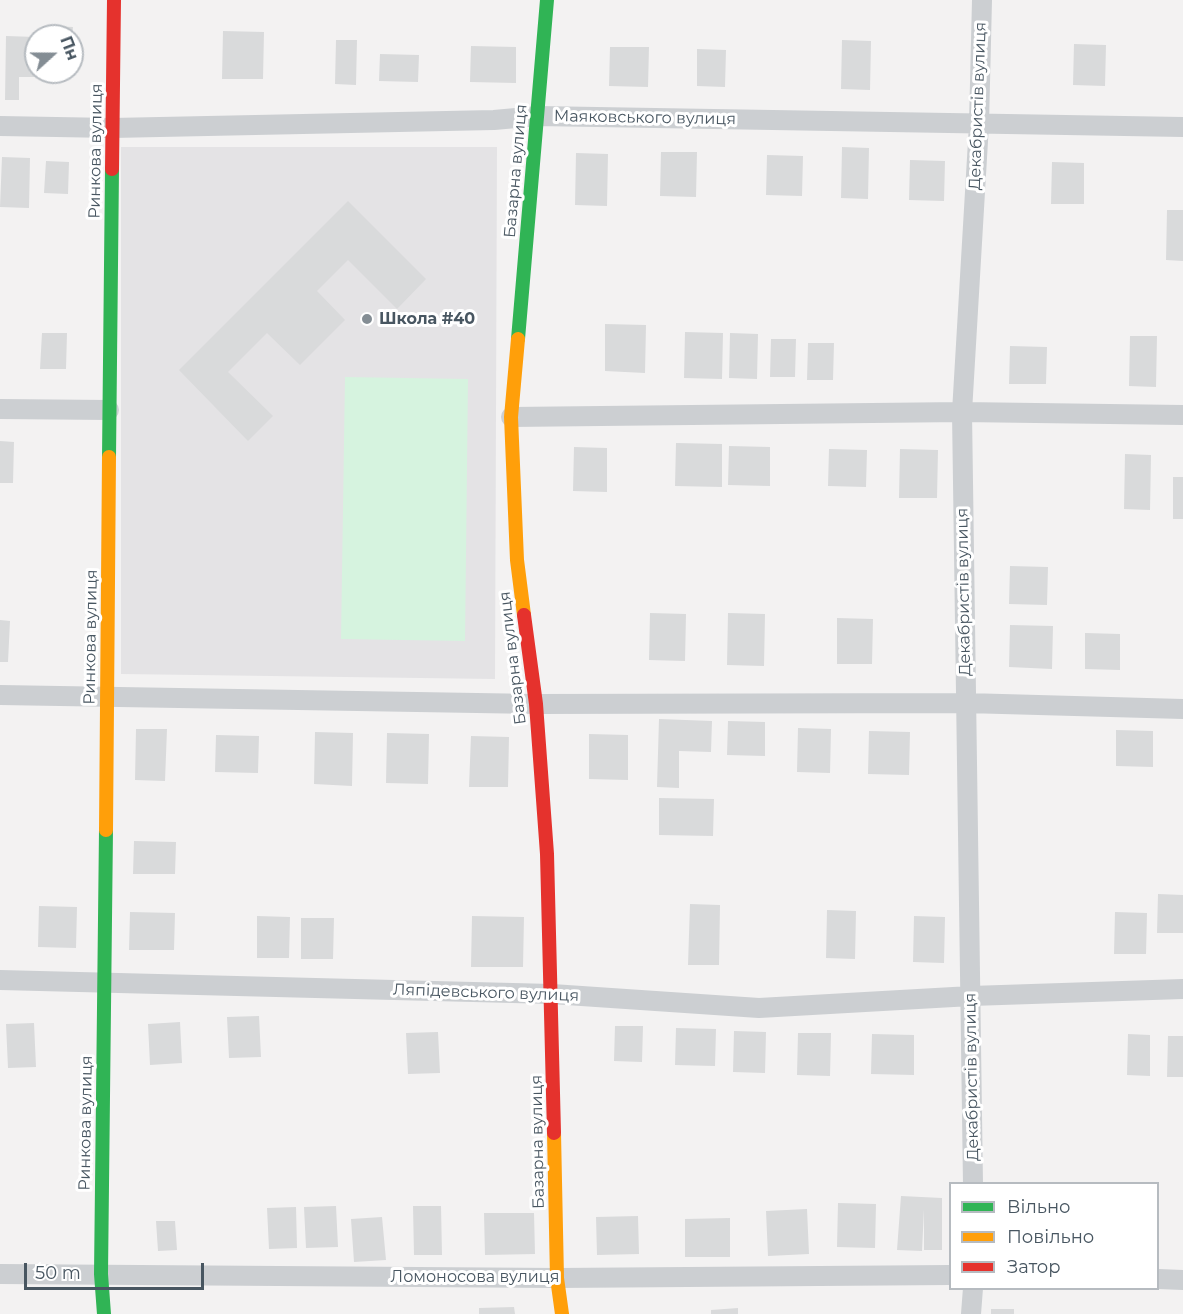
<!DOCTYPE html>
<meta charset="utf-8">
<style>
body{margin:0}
#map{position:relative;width:1183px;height:1314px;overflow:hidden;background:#f3f2f2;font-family:Montserrat,sans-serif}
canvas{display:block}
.legend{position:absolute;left:949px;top:1182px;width:210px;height:108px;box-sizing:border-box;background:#fff;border:2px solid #b6bbc0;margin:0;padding:8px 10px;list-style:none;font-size:18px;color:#485661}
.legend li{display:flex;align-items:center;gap:12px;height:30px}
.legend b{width:30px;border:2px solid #b6bbc0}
.north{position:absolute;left:24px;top:24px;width:60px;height:60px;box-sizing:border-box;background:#fff;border:2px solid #b6bbc0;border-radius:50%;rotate:69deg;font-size:16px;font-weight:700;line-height:24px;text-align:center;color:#485661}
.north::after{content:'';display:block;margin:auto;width:21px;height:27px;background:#848d94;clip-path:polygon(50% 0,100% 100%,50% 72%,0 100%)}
.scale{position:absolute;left:24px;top:1263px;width:180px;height:27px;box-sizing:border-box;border:3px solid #485661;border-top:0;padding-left:8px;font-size:18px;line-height:21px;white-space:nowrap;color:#485661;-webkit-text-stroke:4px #fff;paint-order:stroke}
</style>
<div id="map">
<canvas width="1183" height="1314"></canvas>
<ul class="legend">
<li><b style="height:8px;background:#30b455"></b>Вільно</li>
<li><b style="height:8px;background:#ff9f0a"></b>Повільно</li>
<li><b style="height:8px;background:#e5322d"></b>Затор</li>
</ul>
<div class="north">Пн</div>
<div class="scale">50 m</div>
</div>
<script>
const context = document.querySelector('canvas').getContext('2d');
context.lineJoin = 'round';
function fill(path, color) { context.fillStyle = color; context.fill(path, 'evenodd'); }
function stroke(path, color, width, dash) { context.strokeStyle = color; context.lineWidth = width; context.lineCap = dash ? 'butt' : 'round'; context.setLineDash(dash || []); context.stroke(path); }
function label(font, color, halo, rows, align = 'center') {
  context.font = font + ' Montserrat,sans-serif'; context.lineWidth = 6; context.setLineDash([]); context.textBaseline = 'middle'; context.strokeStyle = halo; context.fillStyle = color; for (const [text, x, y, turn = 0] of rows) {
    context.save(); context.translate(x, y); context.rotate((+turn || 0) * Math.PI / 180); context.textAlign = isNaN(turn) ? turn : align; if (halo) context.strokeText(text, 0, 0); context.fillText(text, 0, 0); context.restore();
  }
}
fill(new Path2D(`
 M121,147H497L495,679L121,674Z`), '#e4e3e5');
fill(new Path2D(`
 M345,377L468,379L465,641L341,639Z`), '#d6f3df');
fill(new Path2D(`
 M50,26L73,27L72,36H49Z
 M223,31L264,32L263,79H222Z
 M6,36L36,37L37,77H19V100H5Z
 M336,40H357L356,85L335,84Z
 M842,40L871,41L870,90L841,89Z
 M1074,44L1106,45L1105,86L1073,85Z
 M471,46L516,47V83L470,82Z
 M610,47H649L648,87L609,86Z
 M697,49L726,50L725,87L697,86Z
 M380,54L419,55L418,82L379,81Z
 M48,72H71V78L48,77Z
 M842,147L869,148L868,199L841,198Z
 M661,152H697L696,197L660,196Z
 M576,153L608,154L607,206L575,205Z
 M767,155L803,156L802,196L766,195Z
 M2,157L30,158L29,208L0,207Z
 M910,160L945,161L944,201L909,200Z
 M46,161L69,162L68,194L44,193Z
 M1052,162L1084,163V204H1051Z
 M348,201L426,279L397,309L348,260L317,291L345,320L300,365L267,333L228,372L273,416L248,441L179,370Z
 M1167,210H1183V261L1166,260Z
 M605,324L646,325L645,373L605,371Z
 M685,332L723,333L722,379L684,378Z
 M42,333H67L66,369H40Z
 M730,333L758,334L757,379L729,378Z
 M1130,336H1157L1156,387L1129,386Z
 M771,339H796L795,377H770Z
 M808,343H834L833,380H807Z
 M1010,346L1047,347L1046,384H1009Z
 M0,441L14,442L13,483H0Z
 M676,443L722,444V487L675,486Z
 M729,446L770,447V486L728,485Z
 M574,447L607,448V492L573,491Z
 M829,449L867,450L866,487L828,486Z
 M900,449L938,450L937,498H899Z
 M1125,454L1151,455L1150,510L1124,509Z
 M1173,477H1183V519H1173Z
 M1010,566L1048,567L1047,605L1009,604Z
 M650,613L686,614L685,661L649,660Z
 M728,613L765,614L764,666L727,665Z
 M837,618L873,619L872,664H837Z
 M0,620L10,621L8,662H0Z
 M1010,625L1053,626L1052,669L1009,667Z
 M1085,633L1120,634V670L1085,669Z
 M659,719L712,721L711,752L679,751V788L657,787Z
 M728,721L765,722V756L727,755Z
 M798,728L831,729L830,773L797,772Z
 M136,729H167L165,781L135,780Z
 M1116,730L1153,731V767L1116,766Z
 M869,731L910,732L909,775L868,774Z
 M315,732L353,733L352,786L314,784Z
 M387,733L429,734L428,784L386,783Z
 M589,734L628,735V780L589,779Z
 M216,735L259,736L258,773L215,772Z
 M471,736L509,737L508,787H469Z
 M659,798L714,799L713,836L659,835Z
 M134,841L176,842L175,874H133Z
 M1158,894L1183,895V933H1157Z
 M690,904L720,905L719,965H688Z
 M39,906L77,907L76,948L38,947Z
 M827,910L856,911L855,959L826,958Z
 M130,912L175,913L174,950H129Z
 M1115,912L1147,913L1146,954H1114Z
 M257,916L290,917L289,958H257Z
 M472,916L524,917L523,967H471Z
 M914,916L945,917L944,963L913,962Z
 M301,918H334L333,959H301Z
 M259,1016L261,1057L229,1058L227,1017Z
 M180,1022L182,1063L150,1065L148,1024Z
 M34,1023L36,1067L8,1068L6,1024Z
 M615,1026H643L642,1062L614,1061Z
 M676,1028L716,1029L715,1066L675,1065Z
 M734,1031L766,1032L765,1073L733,1072Z
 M438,1032L440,1073L408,1074L406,1033Z
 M798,1033H831L830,1076L797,1075Z
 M872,1034L914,1035V1075L871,1074Z
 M1128,1034L1150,1035V1076L1127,1075Z
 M1168,1036H1183V1077H1167Z
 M901,1196L942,1198V1250H924V1209L922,1251L897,1250Z
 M838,1203L876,1204L875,1248L837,1247Z
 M336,1206L338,1247L306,1248L304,1207Z
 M413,1206H441L442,1255H414Z
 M296,1207L297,1248L269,1249L267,1208Z
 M807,1209L809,1254L768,1256L766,1211Z
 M484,1213H534L535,1254L485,1255Z
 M638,1216L639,1254L597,1255L596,1217Z
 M382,1217L386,1260L354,1262L351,1219Z
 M730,1218V1257H685V1219Z
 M156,1221H175L177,1250L158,1251Z
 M514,1307L515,1314H479V1308Z
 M738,1308V1314H711V1310Z
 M991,1309H1014V1314H991Z`), '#d9dadb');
stroke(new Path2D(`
 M0,126L112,128L494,120L538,116L1183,127
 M0,409L109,410
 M511,417L962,412L1183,415
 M0,695L536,704L966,703L1183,709
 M0,980L552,994L759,1008L971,996L1183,989
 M973,1184L962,412L979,124L982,0
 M0,1274L557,1278L950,1275
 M1158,1279L1183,1280
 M971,1314L973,1288`), '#cccfd2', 20);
stroke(new Path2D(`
 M518,339L547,0
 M109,457L112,169
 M104,1314L101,1274L106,830`), '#30b455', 14);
stroke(new Path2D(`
 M518,339L511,417L517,560L524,615
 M106,830L109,457
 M554,1133L557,1278L562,1314`), '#ff9f0a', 14);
stroke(new Path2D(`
 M112,169L114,0
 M524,615L536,704L547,854L554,1133`), '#e5322d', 14);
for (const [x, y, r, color] of [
 [367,319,6,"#848d94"]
]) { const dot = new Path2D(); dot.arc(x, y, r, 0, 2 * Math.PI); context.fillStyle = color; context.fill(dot); stroke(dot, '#fff', 2); }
label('16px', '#485661', '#fff', [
 ["Декабристів вулиця",978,106,-88],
 ["Маяковського вулиця",645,118,1],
 ["Ринкова вулиця",96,151,-89],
 ["Базарна вулиця",516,171,-85],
 ["Декабристів вулиця",964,592,-91],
 ["Ринкова вулиця",91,637,-89],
 ["Базарна вулиця",513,658,-97],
 ["Ляпідевського вулиця",486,993,2],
 ["Декабристів вулиця",972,1077,-91],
 ["Ринкова вулиця",86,1123,-89],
 ["Базарна вулиця",538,1142,-91],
 ["Ломоносова вулиця",475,1277]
]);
label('bold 16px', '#485661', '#fff', [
 ["Школа #40",379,319]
], 'left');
</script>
